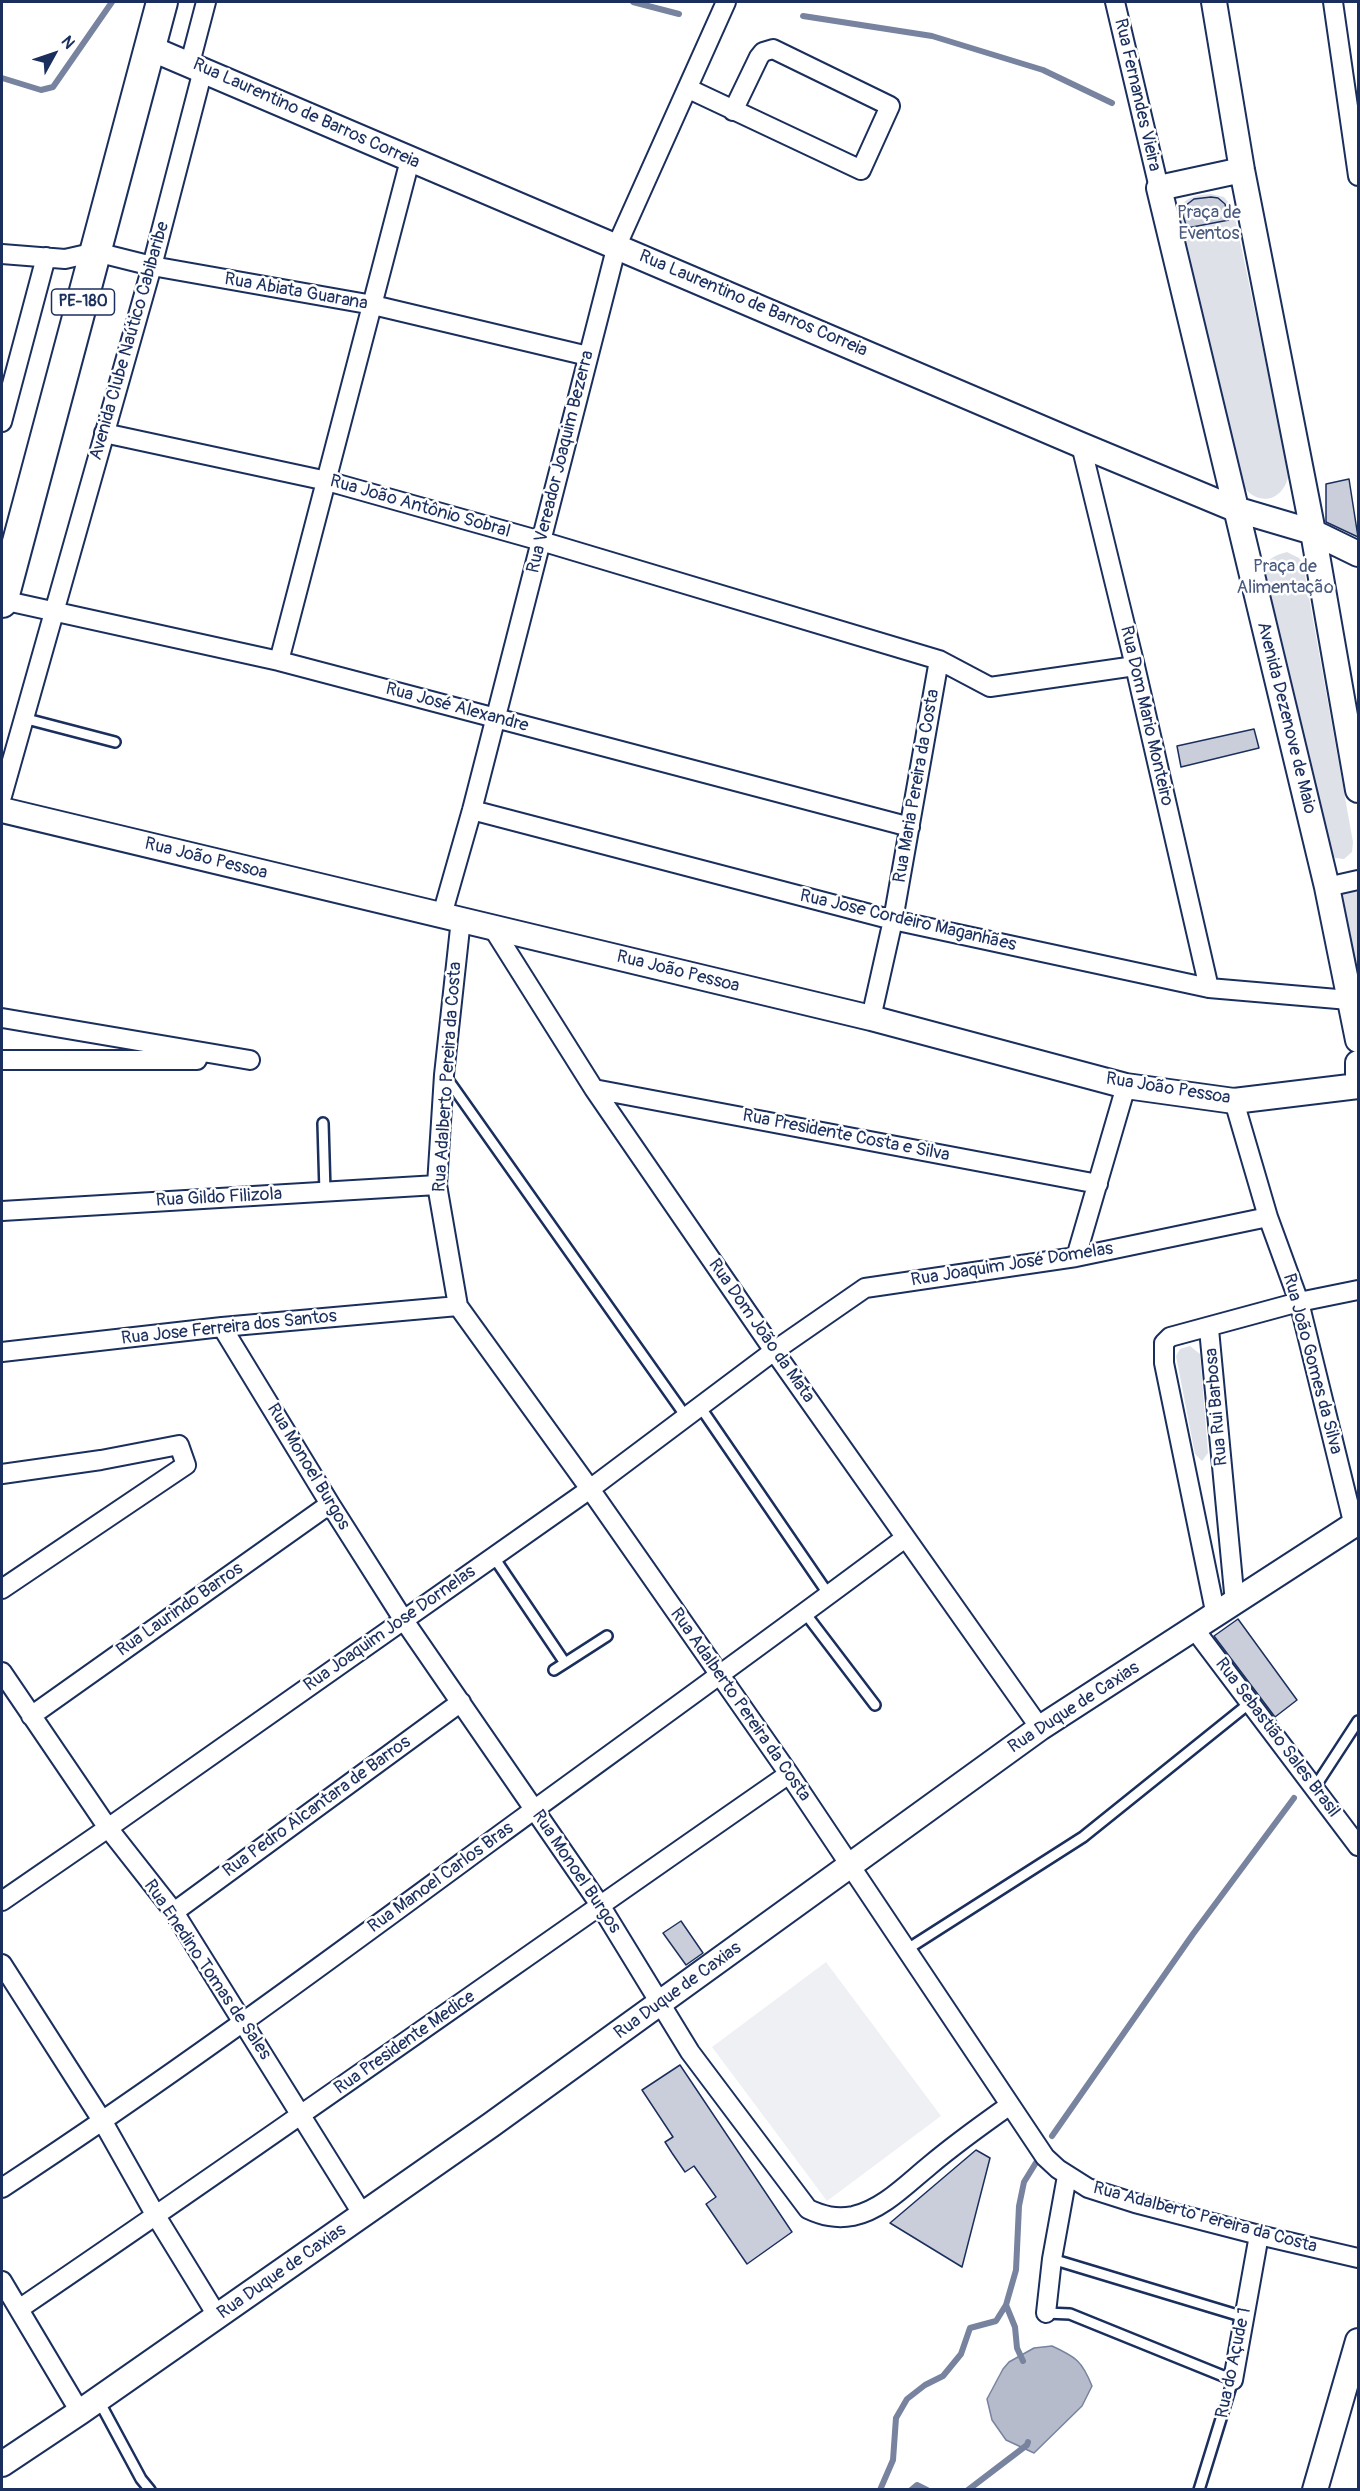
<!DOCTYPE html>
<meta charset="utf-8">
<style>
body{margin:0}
#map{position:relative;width:1360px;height:2491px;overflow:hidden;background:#fff;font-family:Pangolin,sans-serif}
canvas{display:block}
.frame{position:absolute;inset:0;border:3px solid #1b2f5e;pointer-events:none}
.north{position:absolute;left:24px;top:24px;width:60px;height:60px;-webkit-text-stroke:4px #fff;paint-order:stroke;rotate:50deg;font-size:16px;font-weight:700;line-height:24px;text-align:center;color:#1b2f5e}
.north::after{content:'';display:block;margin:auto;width:21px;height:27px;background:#1b2f5e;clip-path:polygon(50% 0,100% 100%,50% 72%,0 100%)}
</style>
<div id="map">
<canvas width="1360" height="2491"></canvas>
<div class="frame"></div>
<div class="north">N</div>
</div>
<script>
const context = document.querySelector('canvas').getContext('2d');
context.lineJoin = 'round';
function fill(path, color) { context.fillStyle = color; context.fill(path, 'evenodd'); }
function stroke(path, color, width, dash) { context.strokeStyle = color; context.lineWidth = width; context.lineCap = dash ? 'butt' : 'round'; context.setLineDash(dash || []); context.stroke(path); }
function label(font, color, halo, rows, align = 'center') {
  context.font = font + ' Pangolin,sans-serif'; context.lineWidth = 5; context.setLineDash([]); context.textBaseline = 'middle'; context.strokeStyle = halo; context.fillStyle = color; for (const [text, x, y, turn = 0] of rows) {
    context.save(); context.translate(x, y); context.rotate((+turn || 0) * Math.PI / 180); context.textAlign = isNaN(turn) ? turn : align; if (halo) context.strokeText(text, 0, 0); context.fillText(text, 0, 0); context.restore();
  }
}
fill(new Path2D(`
 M826,1962L941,2116L827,2201L712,2047Z`), '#eff0f4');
fill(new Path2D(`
 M1211,194L1224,197L1233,208L1289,473C1284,503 1256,508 1240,482L1179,212C1182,197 1197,195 1211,194Z
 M1287,552L1299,558L1303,564L1353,842L1352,852L1344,859L1335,858L1330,850L1263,571C1266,559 1275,555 1287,552Z
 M1358,888V1006L1338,895L1343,890Z
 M1190,1346L1200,1354L1208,1453L1202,1461L1195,1454L1176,1356L1180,1349Z`), '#dee1e7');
const water = new Path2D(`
 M1052,2346C1076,2357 1082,2361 1092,2386L1082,2406L1034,2453L1006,2440L992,2420L987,2399L1003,2369L1009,2362L1034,2348Z`);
fill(water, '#b5bbca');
stroke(water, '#77839f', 1.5);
stroke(new Path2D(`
 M633,2L679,14
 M803,16L932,36L1043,70L1112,103
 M2,78L41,90L53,87L112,2
 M1052,2136L1193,1934L1294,1798
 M1023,2361L1017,2348L1015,2327L1006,2305L1016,2270L1019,2206L1024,2182L1037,2161
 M880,2490L893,2460L896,2418L907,2399L925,2385L943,2376L961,2354L970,2328L996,2321L1006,2305
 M911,2490L917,2485L927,2490
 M968,2490L1027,2445L1028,2442`), '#77839f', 6);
const building = new Path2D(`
 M1211,197L1218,198L1225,204L1229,220L1187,228L1181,209L1194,199Z
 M1349,479L1358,537L1326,522V484Z
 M1254,729L1259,748L1181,767L1177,746Z
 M1238,1619L1297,1700L1275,1717L1214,1636Z
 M681,1921L703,1953L686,1965L663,1933Z
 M680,2065L792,2232L747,2264L706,2204L716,2197L694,2166L685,2172L672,2153L665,2142L673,2137L642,2090Z
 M976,2150L990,2158L962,2267L890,2223Z`);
fill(building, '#caceda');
stroke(building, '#1b2f5e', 1.5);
const service = new Path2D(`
 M23,718L115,742
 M446,1077L687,1418
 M323,1123L325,1192
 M701,1408L829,1595
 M493,1556L565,1663L607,1636
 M805,1613L875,1705
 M554,1670L565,1663
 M1315,1787L1358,1721
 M906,1950L1083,1837L1251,1702
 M1052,2259L1244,2317
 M1046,2313L1070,2314L1233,2380L1199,2490
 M99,2401L141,2479L150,2490`);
const minor = new Path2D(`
 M1115,2L1159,188
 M1333,2L1358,176
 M190,63L206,2
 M689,89L861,170L890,106L773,49L763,52L759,57L733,111
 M2,254L65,259L96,252L152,266L373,305L588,356
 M2,422L46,257
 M104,433L327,481L541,541L939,660L990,687L1135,666
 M1081,445L1135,666L1209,988
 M2,600L279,661L910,827
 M279,661L410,160
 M2,796L152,266L203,70
 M472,810L893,920L1209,988L1349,1000
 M1327,887L1358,880
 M442,915L472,810L617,245L726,2
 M461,919L444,1075L437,1185L458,1306L590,1489L789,1774L1045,2157L1058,2169L1088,2188L1135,2203L1259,2235L1358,2258
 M492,927L594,1089L774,1351L1040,1728
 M2,1018L250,1060
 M871,1018L893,920L939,660
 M2,1060H197
 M594,1089L1098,1184
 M1234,1101L1268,1217L1299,1302L1354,1526
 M2,1211L437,1185
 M1076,1257L1126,1086
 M222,1327L330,1504L403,1619L600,1905L690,2052L808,2209C823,2216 836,2219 853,2216C882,2210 907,2184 929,2166C955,2144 983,2124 1010,2105
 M1209,1329L1235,1603
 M2,1352L222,1327L458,1306
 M2,1474L101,1460L179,1445L186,1465L2,1589
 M1216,1616L1164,1363V1343L1170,1337L1299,1302L1358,1290
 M1195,1630L1358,1846
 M2,1672L108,1828L174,1912L363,2215
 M31,1716L330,1504
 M2,1901L108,1828L590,1489L774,1351L865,1288L1076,1257L1268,1217
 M174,1912L461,1702
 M2,1964L103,2122L156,2216L218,2317
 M2,2188C170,2078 332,1958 494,1839C631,1739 769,1640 905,1538
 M2,2281L80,2412
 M19,2309C277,2134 532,1952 789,1774
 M1046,2313L1052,2259L1067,2176
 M1233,2380L1259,2235`);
const tertiary = new Path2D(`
 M1214,2L1242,170L1313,532L1358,790
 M150,48L1081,445L1235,509L1313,532L1358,554
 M1242,170L1159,188L1327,887L1358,1040
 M2,810L871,1018L1126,1086L1234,1101L1358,1086
 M1358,1063V1077
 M2,2464L80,2412L491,2125L1040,1728L1358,1522
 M1315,2490L1358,2341`);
const primary = new Path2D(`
 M2,602L162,2`);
stroke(service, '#1b2f5e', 14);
stroke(minor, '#1b2f5e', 22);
stroke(tertiary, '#1b2f5e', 28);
stroke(primary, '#1b2f5e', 34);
stroke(service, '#fff', 9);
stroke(minor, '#fff', 18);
stroke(tertiary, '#fff', 24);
stroke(primary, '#fff', 30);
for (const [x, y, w] of [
 [83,302,63]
]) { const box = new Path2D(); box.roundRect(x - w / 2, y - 13, w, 26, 4.5); context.fillStyle = '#fff'; context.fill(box); stroke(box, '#1b2f5e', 1.5); }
label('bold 16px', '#1b2f5e', null, [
 ["PE-180",83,302]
]);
label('18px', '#1b2f5e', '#fff', [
 ["Rua Fernandes Vieira",1137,95,77],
 ["Rua Laurentino de Barros Correia",306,114,24],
 ["Rua Abiata Guarana",296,292,10],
 ["Rua Laurentino de Barros Correia",753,304,23],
 ["Avenida Clube Naútico Cabibaribe",130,341,-74],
 ["Rua Vereador Joaquim Bezerra",561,462,-76],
 ["Rua João Antônio Sobral",420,507,16],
 ["Rua José Alexandre",457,708,15],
 ["Rua Dom Mario Monteiro",1146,716,77],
 ["Avenida Dezenove de Maio",1286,718,76],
 ["Rua Maria Pereira da Costa",917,786,-80],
 ["Rua João Pessoa",206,859,14],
 ["Rua Jose Cordeiro Maganhães",908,921,13],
 ["Rua João Pessoa",678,972,14],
 ["Rua Adalberto Pereira da Costa",448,1077,-86],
 ["Rua João Pessoa",1168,1089,9],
 ["Rua Presidente Costa e Silva",846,1136,11],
 ["Rua Gildo Filizola",219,1198,-3],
 ["Rua Joaquim José Domelas",1012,1265,-9],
 ["Rua Jose Ferreira dos Santos",229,1328,-6],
 ["Rua Dom João da Mata",761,1331,55],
 ["Rua João Gomes da Silva",1312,1364,75],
 ["Rua Rui Barbosa",1217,1407,-95],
 ["Rua Monoel Burgos",308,1467,59],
 ["Rua Laurindo Barros",180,1610,-35],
 ["Rua Joaquim Jose Dornelas",390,1629,-35],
 ["Rua Adalberto Pereira da Costa",740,1705,55],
 ["Rua Duque de Caxias",1074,1708,-33],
 ["Rua Sebastião Sales Brasil",1277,1738,53],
 ["Rua Pedro Alcantara de Barros",317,1807,-36],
 ["Rua Monoel Burgos",576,1872,56],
 ["Rua Manoel Carlos Bras",441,1878,-36],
 ["Rua Enedino Tomas de Sales",207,1970,56],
 ["Rua Duque de Caxias",678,1991,-36],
 ["Rua Presidente Medice",405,2043,-35],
 ["Rua Adalberto Pereira da Costa",1205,2218,15],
 ["Rua Duque de Caxias",282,2272,-35],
 ["Rua do Açude 1",1234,2363,-78]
]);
label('18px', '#4c5c80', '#fff', [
 ["Praça de",1209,213],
 ["Eventos",1209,234],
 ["Praça de",1285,567],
 ["Alimentação",1285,588]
]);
</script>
